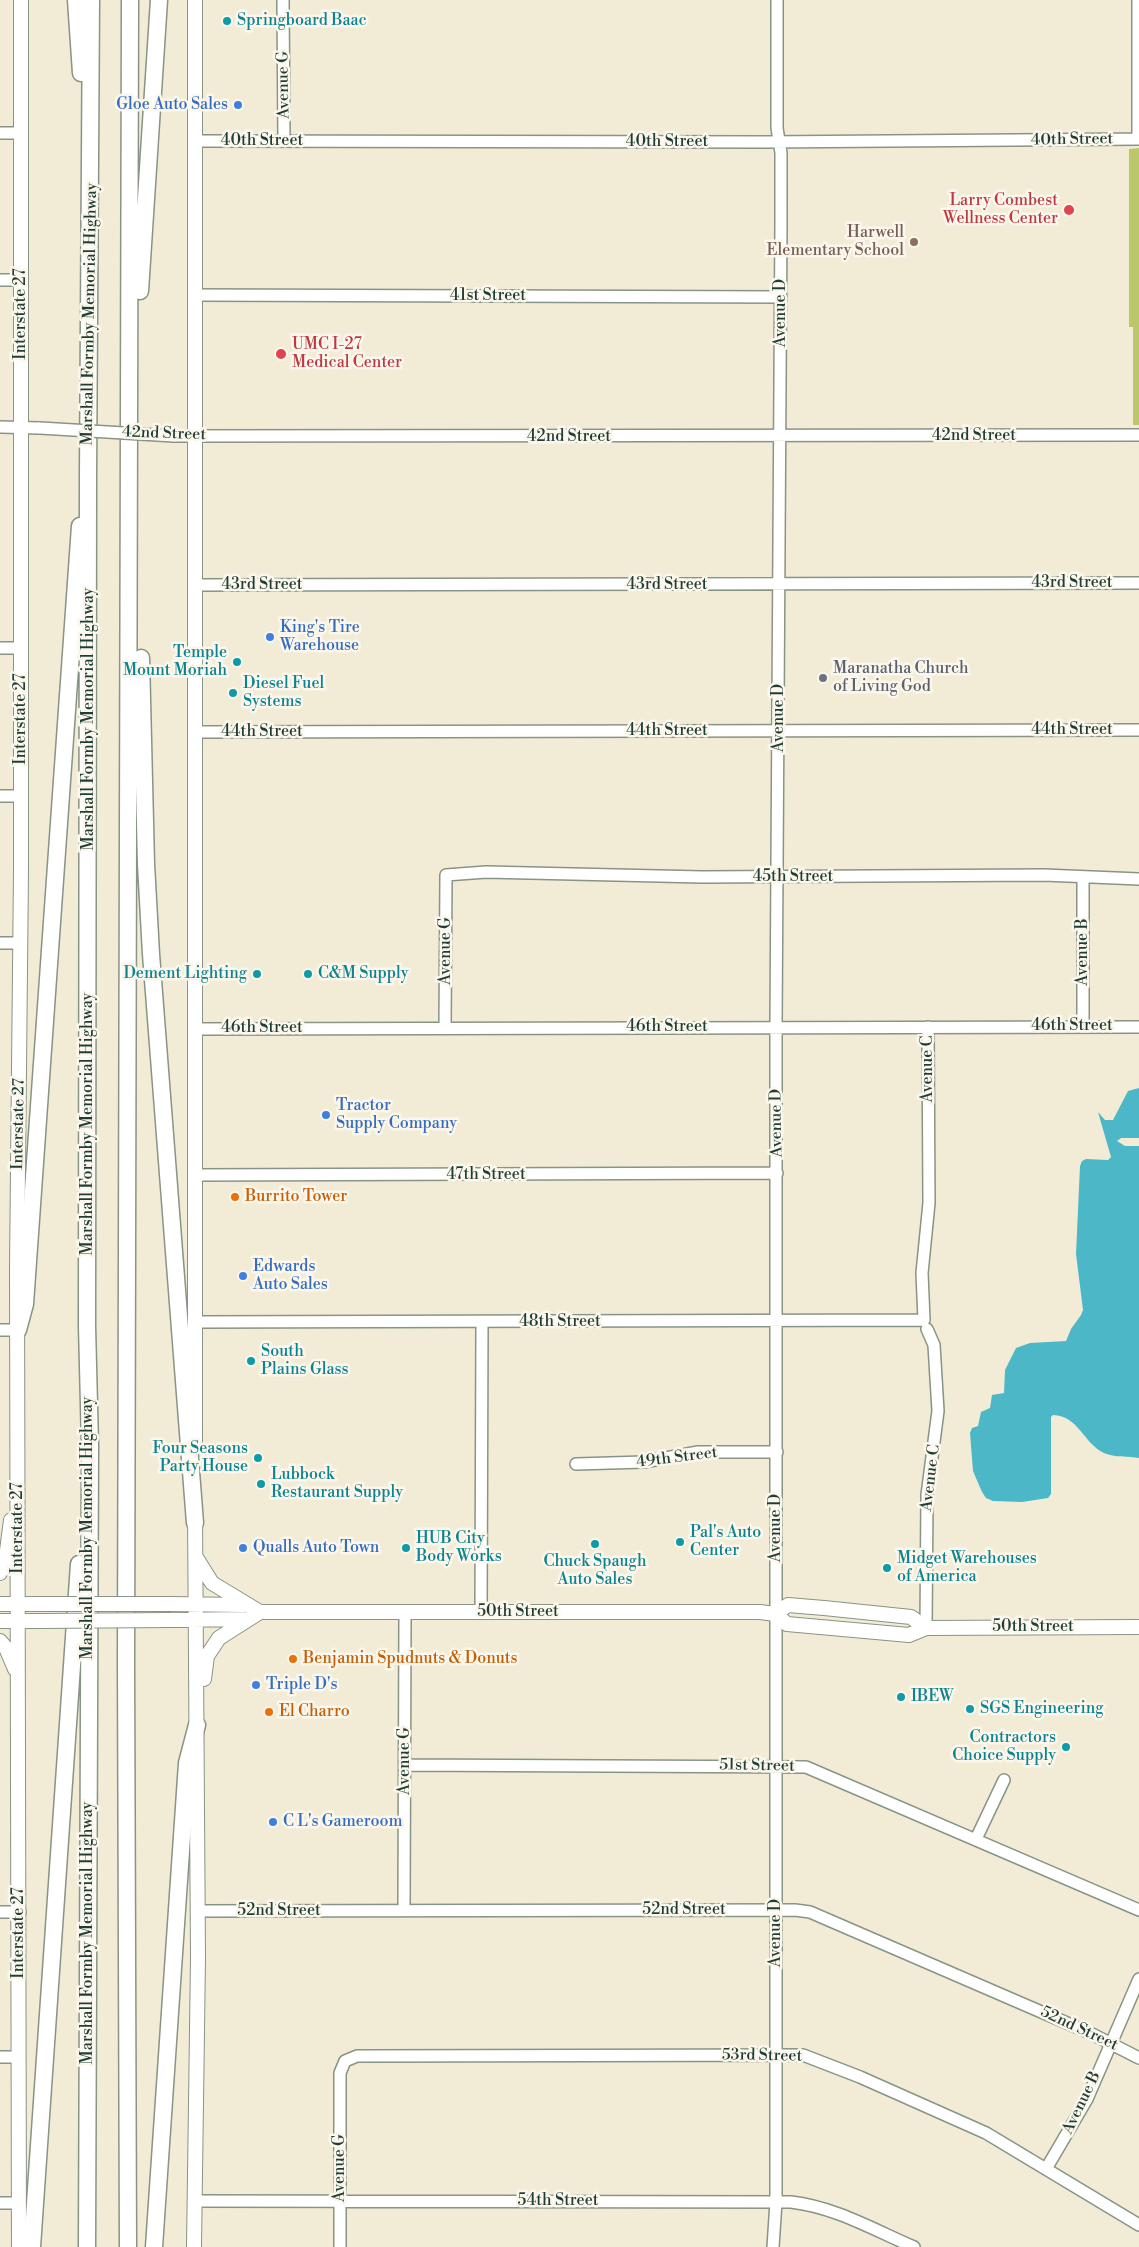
<!DOCTYPE html>
<style>
body{margin:0}
canvas{display:block;background:#f2ecd6}
</style>
<canvas width="1139" height="2247"></canvas>
<script>
const context = document.querySelector('canvas').getContext('2d');
context.lineJoin = 'round';
function fill(path, color) { context.fillStyle = color; context.fill(path, 'evenodd'); }
function stroke(path, color, width, dash) { context.strokeStyle = color; context.lineWidth = width; context.lineCap = dash ? 'butt' : 'round'; context.setLineDash(dash || []); context.stroke(path); }
function label(font, color, halo, rows, align = 'center') {
  context.font = font + ' "Libre Bodoni",serif'; context.lineWidth = 5; context.setLineDash([]); context.textBaseline = 'middle'; context.strokeStyle = halo; context.fillStyle = color; for (const [text, x, y, turn = 0] of rows) {
    context.save(); context.translate(x, y); context.rotate((+turn || 0) * Math.PI / 180); context.textAlign = isNaN(turn) ? turn : align; if (halo) context.strokeText(text, 0, 0); context.fillText(text, 0, 0); context.restore();
  }
}
fill(new Path2D(`
 M1139,148V425H1133V327H1129V149Z`), '#bac86b');
fill(new Path2D(`
 M1139,1088V1138H1121L1117,1141L1125,1146H1139V1458C1128,1456 1115,1458 1104,1453C1083,1443 1079,1416 1053,1415L1051,1417V1494L1048,1498L1022,1502L993,1501L986,1498L982,1492L973,1471L970,1433L972,1428L978,1426L981,1412L990,1408L992,1395L1004,1393L1005,1370L1016,1348L1030,1343L1066,1341L1071,1329L1081,1315L1083,1310L1076,1254L1080,1166L1082,1161L1086,1159L1108,1160L1111,1157L1098,1112L1105,1120H1113L1128,1091Z`), '#4cb8c7');
const minor = new Path2D(`
 M283,0L284,141
 M0,133H21
 M1138,139V0
 M196,141L765,142L1139,139
 M0,280H21
 M196,295L781,297
 M0,427L40,428
 M174,436L1139,435
 M196,585L1139,583
 M0,648H21
 M195,732L1139,730
 M0,796H21
 M0,943H21
 M1083,1026V878
 M445,1027L446,875L486,872L702,877L1044,875L1139,879
 M195,1029L1139,1027
 M195,1175L777,1173
 M196,1322L924,1320L922,1273L929,1203L928,1027
 M0,1330H18
 M576,1464L644,1462L698,1452H777
 M481,1612L482,1322
 M926,1628L927,1495L938,1411L934,1345L927,1329
 M405,1765L806,1767L1139,1910
 M976,1839L1004,1780
 M404,1910L405,1612
 M197,1911L795,1910L810,1912L1090,2033L1139,2058
 M0,1912H20
 M0,2057H19
 M1046,2169L1087,2099L1139,1979
 M194,2201L791,2202C835,2207 874,2230 914,2247
 M0,2203H19
 M340,2247V2073L345,2061L357,2056H369L803,2055L860,2077L986,2133L1139,2225
 M773,2247L776,2202V1026L781,220V153L777,128V0`);
const major = new Path2D(`
 M195,1441V0
 M197,1559L212,1583L260,1612
 M0,1573L6,1558L11,1520
 M0,1604H38
 M170,1604L244,1605
 M775,1614L788,1605L824,1608L911,1617L926,1628
 M171,1620L248,1619
 M0,1621H39
 M0,1641L6,1648L15,1669
 M204,1679L207,1656L219,1638L260,1612H760L775,1614L787,1624L909,1635L926,1628L1139,1627
 M19,2247L17,1269L21,869V0
 M194,2247L198,1958L195,1513`);
const highway = new Path2D(`
 M76,0L81,73
 M140,291L159,0
 M141,658L146,864L151,954L195,1523
 M18,1330L25,1304L80,526
 M32,2247L79,1564
 M87,2247L90,1445L87,1326L88,475L91,0
 M128,2247L126,1660L130,0
 M154,2247L187,1763L197,1725`);
stroke(minor, '#889485', 14);
stroke(major, '#889485', 16);
stroke(highway, '#889485', 19);
stroke(minor, '#fff', 11);
stroke(major, '#fff', 14);
stroke(highway, '#fff', 16);
const minorBridge = new Path2D(`
 M40,428L174,436`);
const majorBridge = new Path2D(`
 M38,1604H170
 M39,1621L171,1620`);
stroke(minorBridge, '#889485', 14, []);
stroke(majorBridge, '#889485', 16, []);
stroke(minorBridge, '#fff', 11);
stroke(majorBridge, '#fff', 14);
for (const [x, y, r, color] of [
 [227,21,5,"#0f9aa8"],
 [238,105,5,"#3f7fe0"],
 [1069,210,6,"#e0444e"],
 [914,242,5,"#8d6e63"],
 [281,354,6,"#e0444e"],
 [270,637,5,"#3f7fe0"],
 [237,662,5,"#0f9aa8"],
 [823,678,5,"#6b7280"],
 [233,693,5,"#0f9aa8"],
 [257,974,5,"#0f9aa8"],
 [308,974,5,"#0f9aa8"],
 [326,1115,5,"#3f7fe0"],
 [235,1197,5,"#e8710a"],
 [243,1276,5,"#3f7fe0"],
 [251,1361,5,"#0f9aa8"],
 [258,1458,5,"#0f9aa8"],
 [261,1484,5,"#0f9aa8"],
 [680,1542,5,"#0f9aa8"],
 [595,1544,5,"#0f9aa8"],
 [243,1548,5,"#3f7fe0"],
 [406,1548,5,"#0f9aa8"],
 [887,1568,5,"#0f9aa8"],
 [293,1659,5,"#e8710a"],
 [256,1685,5,"#3f7fe0"],
 [901,1697,5,"#0f9aa8"],
 [970,1709,5,"#0f9aa8"],
 [269,1712,5,"#e8710a"],
 [1066,1747,5,"#0f9aa8"],
 [273,1822,5,"#3f7fe0"]
]) { const dot = new Path2D(); dot.arc(x, y, r, 0, 2 * Math.PI); context.fillStyle = color; context.fill(dot); stroke(dot, '#fbf7ec', 2); }
label('16px', '#0d838f', '#fbf7ec', [
 ["Springboard Baac",237,21],
 ["Temple",227,653,"right"],
 ["Mount Moriah",227,671,"right"],
 ["Diesel Fuel",243,684],
 ["Systems",243,702],
 ["Dement Lighting",247,974,"right"],
 ["C&M Supply",318,974],
 ["South",261,1352],
 ["Plains Glass",261,1370],
 ["Four Seasons",248,1449,"right"],
 ["Party House",248,1467,"right"],
 ["Lubbock",271,1475],
 ["Restaurant Supply",271,1493],
 ["Pal's Auto",690,1533],
 ["Center",690,1551],
 ["HUB City",416,1539],
 ["Body Works",416,1557],
 ["Midget Warehouses",897,1559],
 ["of America",897,1577],
 ["Chuck Spaugh",595,1562,"center"],
 ["Auto Sales",595,1580,"center"],
 ["IBEW",911,1697],
 ["SGS Engineering",980,1709],
 ["Contractors",1056,1738,"right"],
 ["Choice Supply",1056,1756,"right"]
], 'left');
label('16px', '#1f3d34', '#fbf7ec', [
 ["Avenue G",284,85,-91],
 ["40th Street",1072,140,-1],
 ["40th Street",262,141],
 ["40th Street",667,142],
 ["41st Street",488,296],
 ["Avenue D",781,313,-90],
 ["Interstate 27",21,314,-90],
 ["Marshall Formby Memorial Highway",90,314,-89],
 ["42nd Street",164,434,2],
 ["42nd Street",974,436],
 ["42nd Street",569,437],
 ["43rd Street",1072,583],
 ["43rd Street",262,585],
 ["43rd Street",667,585],
 ["Avenue D",779,718,-90],
 ["Interstate 27",21,719,-90],
 ["Marshall Formby Memorial Highway",89,719,-90],
 ["44th Street",1072,730],
 ["44th Street",667,731],
 ["44th Street",262,732],
 ["45th Street",793,877],
 ["Avenue G",446,951,-90],
 ["Avenue B",1083,952,-90],
 ["46th Street",1072,1026],
 ["46th Street",667,1027],
 ["46th Street",262,1028],
 ["Avenue C",928,1069,-90],
 ["Avenue D",777,1123,-91],
 ["Interstate 27",19,1124,-89],
 ["Marshall Formby Memorial Highway",88,1124,-90],
 ["47th Street",486,1175],
 ["48th Street",560,1322],
 ["49th Street",677,1458,-7],
 ["Avenue C",931,1478,-83],
 ["Interstate 27",18,1528,-90],
 ["Marshall Formby Memorial Highway",88,1528,-90],
 ["Avenue D",776,1528,-90],
 ["50th Street",518,1612],
 ["50th Street",1033,1627],
 ["Avenue G",405,1761,-90],
 ["51st Street",757,1766,1],
 ["52nd Street",684,1910],
 ["52nd Street",279,1911],
 ["Interstate 27",19,1933,-90],
 ["Marshall Formby Memorial Highway",88,1933,-90],
 ["Avenue D",776,1933,-90],
 ["52nd Street",1079,2029,25],
 ["53rd Street",762,2056,1],
 ["Avenue B",1082,2103,-64],
 ["Avenue G",340,2168,-90],
 ["54th Street",558,2201]
]);
label('16px', '#366cbe', '#fbf7ec', [
 ["Gloe Auto Sales",228,105,"right"],
 ["King's Tire",280,628],
 ["Warehouse",280,646],
 ["Tractor",336,1106],
 ["Supply Company",336,1124],
 ["Edwards",253,1267],
 ["Auto Sales",253,1285],
 ["Qualls Auto Town",253,1548],
 ["Triple D's",266,1685],
 ["C L's Gameroom",283,1822]
], 'left');
label('16px', '#be3a42', '#fbf7ec', [
 ["Larry Combest",1058,201],
 ["Wellness Center",1058,219],
 ["UMC I-27",292,345,"left"],
 ["Medical Center",292,363,"left"]
], 'right');
label('16px', '#785e54', '#fbf7ec', [
 ["Harwell",904,233],
 ["Elementary School",904,251]
], 'right');
label('16px', '#5b616d', '#fbf7ec', [
 ["Maranatha Church",833,669],
 ["of Living God",833,687]
], 'left');
label('16px', '#c56008', '#fbf7ec', [
 ["Burrito Tower",245,1197],
 ["Benjamin Spudnuts & Donuts",303,1659],
 ["El Charro",279,1712]
], 'left');
</script>
